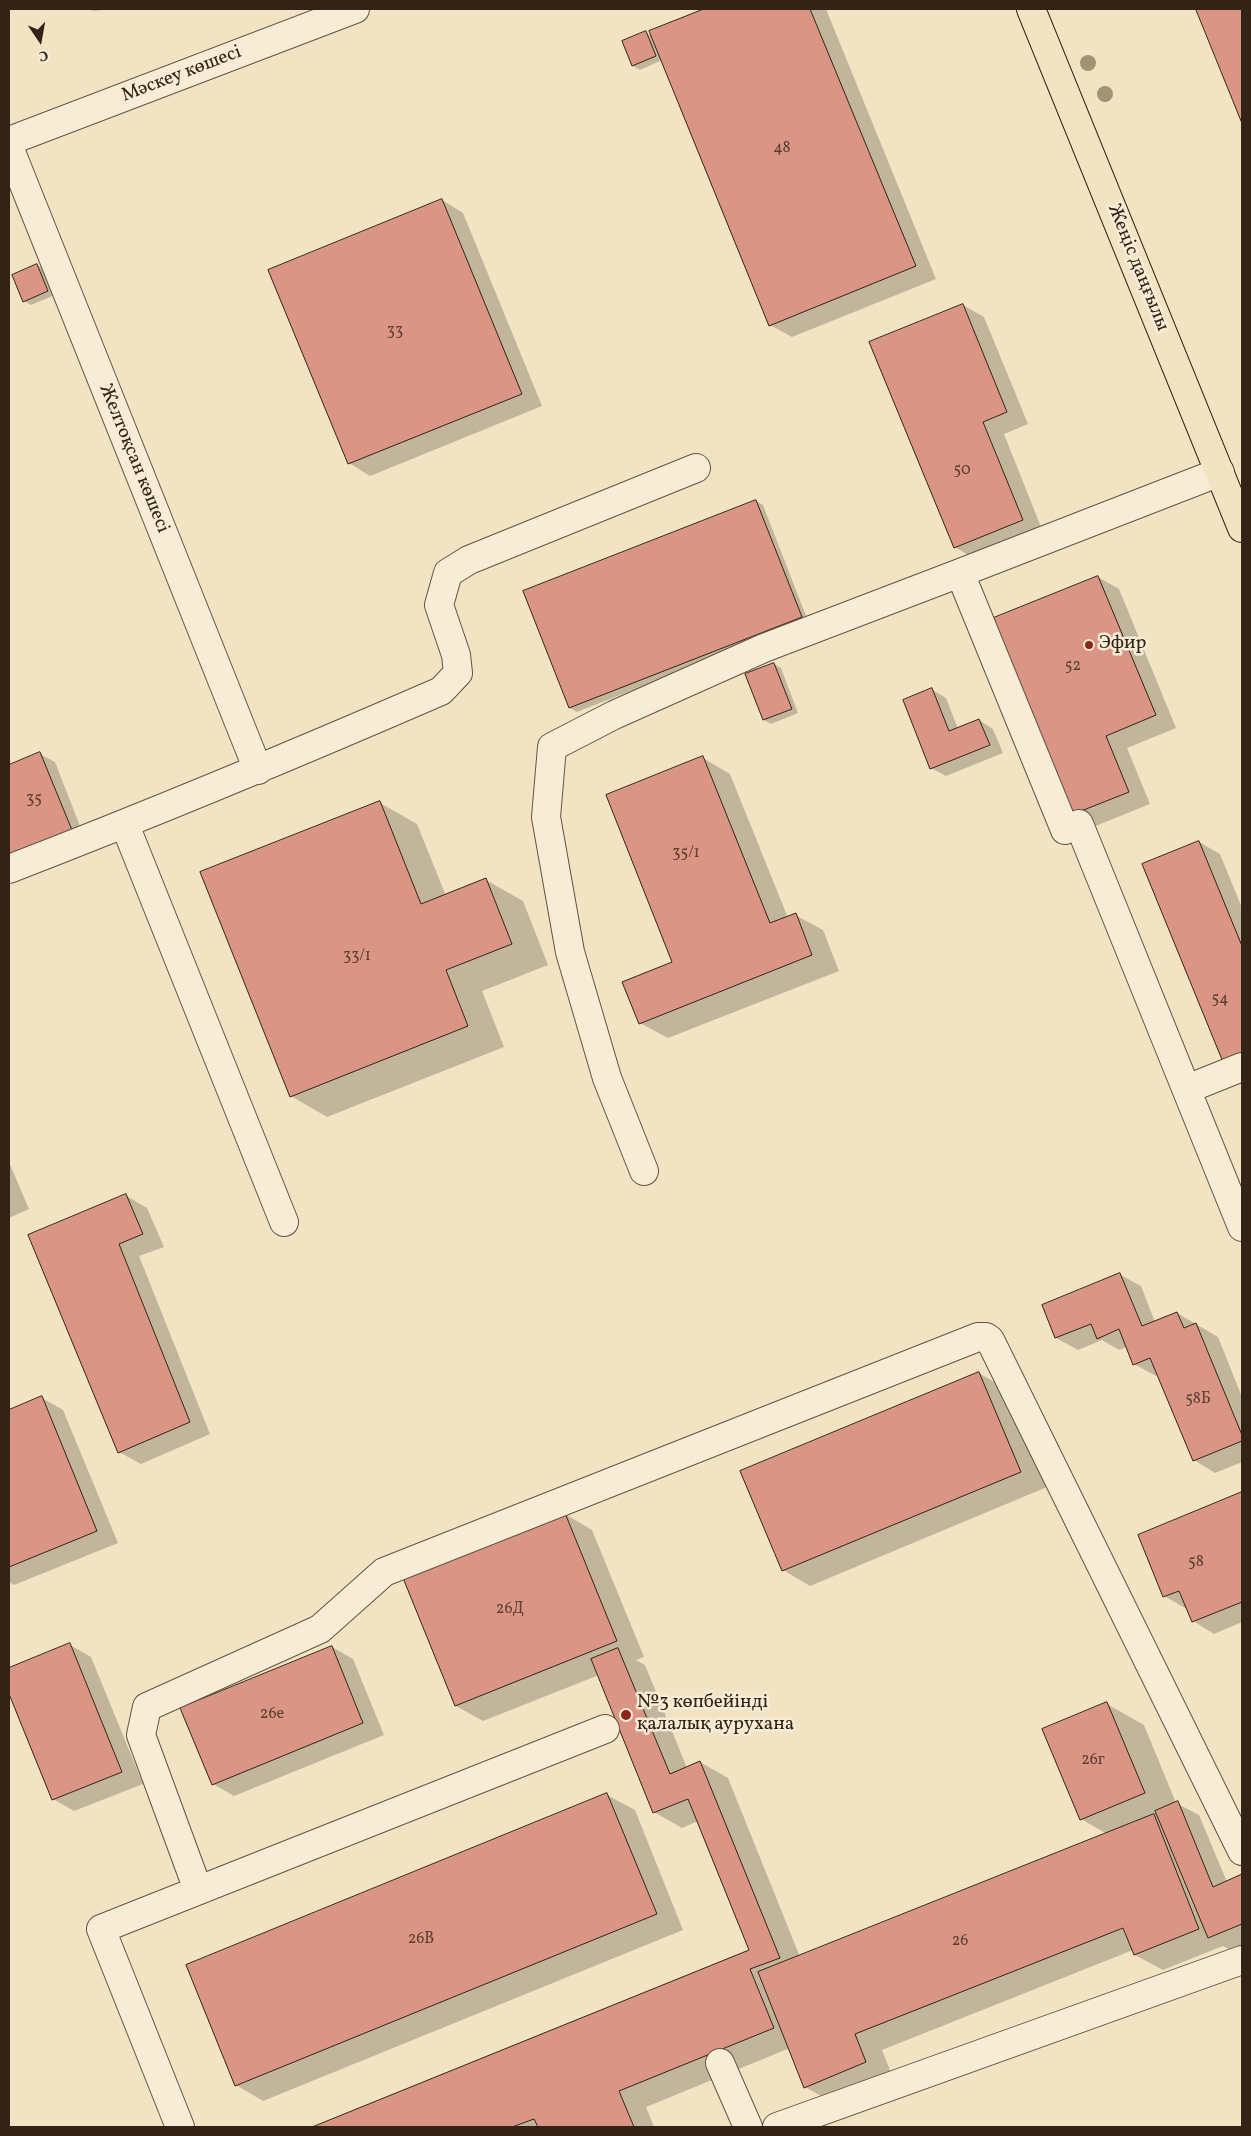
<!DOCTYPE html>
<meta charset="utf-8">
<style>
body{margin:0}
#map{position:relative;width:1251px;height:2136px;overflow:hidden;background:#f2e4c2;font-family:Vollkorn,serif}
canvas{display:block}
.frame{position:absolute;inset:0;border:10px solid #332316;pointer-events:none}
.north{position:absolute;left:15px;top:15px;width:50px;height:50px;-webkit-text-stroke:4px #f7edd7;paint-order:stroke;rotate:168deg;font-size:14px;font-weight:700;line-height:20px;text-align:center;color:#332316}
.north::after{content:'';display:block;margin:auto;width:18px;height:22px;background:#332316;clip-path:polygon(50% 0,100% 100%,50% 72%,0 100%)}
</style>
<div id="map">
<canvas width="1251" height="2136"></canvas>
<div class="frame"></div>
<div class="north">С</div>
</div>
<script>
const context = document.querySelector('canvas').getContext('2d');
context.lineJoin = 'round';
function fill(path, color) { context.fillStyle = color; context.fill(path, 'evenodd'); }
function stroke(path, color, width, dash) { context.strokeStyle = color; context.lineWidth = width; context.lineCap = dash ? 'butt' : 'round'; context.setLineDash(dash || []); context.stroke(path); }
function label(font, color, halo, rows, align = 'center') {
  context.font = font + ' Vollkorn,serif'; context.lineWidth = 5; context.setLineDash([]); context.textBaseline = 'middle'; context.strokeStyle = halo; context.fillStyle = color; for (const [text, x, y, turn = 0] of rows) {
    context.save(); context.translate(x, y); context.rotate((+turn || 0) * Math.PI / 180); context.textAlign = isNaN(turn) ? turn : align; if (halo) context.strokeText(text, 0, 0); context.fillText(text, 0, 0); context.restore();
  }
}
fill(new Path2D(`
 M89,9H114L93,11Z
 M707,9H826L936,279L792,337L770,325L662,60L640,70L633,66L623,42L646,33L652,36L650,32Z
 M1198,9H1242V120Z
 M442,200L463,213L542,406L370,476L349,463Z
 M37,265L44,269L55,295L31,305L24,301Z
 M963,305L984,317L1028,424L1004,434L1043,532L976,560L955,547Z
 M756,501L763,505L808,621L577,712L570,708Z
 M1098,577L1119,589L1176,728L1127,748L1150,804L1093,827L1072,814Z
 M774,664L781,668L798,713L771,724L764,720L747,675Z
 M931,689L946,698L958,729L979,720L993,729L1003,753L946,776L931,768Z
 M40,754L55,762L87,844L9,875V766Z
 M703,758L730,774L788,918L795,915L823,930L839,971L668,1038L640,1023L674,963Z
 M380,803L417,824L446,896L486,880L523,901L548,965L482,991L504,1047L327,1117L291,1096Z
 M1199,842L1220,854L1242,908V1072Z
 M9,1162L29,1209L9,1218Z
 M125,1195L147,1208L164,1247L139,1256L210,1434L141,1464L119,1452L29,1235Z
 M1119,1274L1141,1286L1155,1322L1177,1313L1218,1337L1242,1397V1462L1215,1473L1194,1460L1159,1375L1156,1376L1134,1364L1127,1347L1119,1350L1102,1340L1078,1350L1056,1338Z
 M979,1373L1006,1389L1047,1487L810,1586L783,1570Z
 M42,1398L63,1410L118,1543L14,1585L9,1582V1411Z
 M1242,1493V1622L1214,1634L1193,1621L1188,1607L1185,1608L1164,1596L1139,1536Z
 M565,1514L592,1530L644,1657L636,1660L645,1665L687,1768L700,1762L728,1778L800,1957L1107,1834L1081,1819L1107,1704L1144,1725L1176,1803L1199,1815L1227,1882L1242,1876V1945L1230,1950L1223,1946L1163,1970L1135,1955L1133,1950L882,2050L893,2078L832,2102L805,2087L790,2048L646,2107L654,2127H316L751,1950L698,1821L682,1828L654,1812L599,1675L483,1721L456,1706Z
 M70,1645L91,1657L143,1784L74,1811L53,1799L9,1690V1669Z
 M332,1647L353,1659L384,1735L234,1796L213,1784Z
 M607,1795L635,1810L683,1930L263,2101L236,2085Z`), '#0003');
const building = new Path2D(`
 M704,9H810L916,266L769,326L649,31Z
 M1196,9H1242V123Z
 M646,31L656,56L632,66L622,41Z
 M442,199L522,394L348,464L268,270Z
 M37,264L48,291L23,302L12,275Z
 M963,304L1007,412L983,422L1023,520L954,548L869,342Z
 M756,500L802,617L569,708L523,591Z
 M1098,576L1156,715L1106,736L1129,792L1071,815L991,619Z
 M774,663L792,709L763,720L745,674Z
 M932,688L949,731L979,719L990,745L930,769L903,700Z
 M40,752L74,835L9,862V765Z
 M703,756L770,923L796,913L812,955L639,1024L622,982L672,962L606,795Z
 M380,801L421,904L486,878L512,944L446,970L468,1026L290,1097L200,872Z
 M1199,841L1242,946V1054L1223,1062L1142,864Z
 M126,1194L143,1234L119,1244L190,1422L118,1453L28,1235Z
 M1120,1273L1142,1326L1177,1312L1184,1328L1196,1323L1242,1435V1441L1193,1461L1150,1358L1133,1365L1119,1329L1097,1339L1091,1324L1055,1338L1042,1305Z
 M979,1372L1021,1472L782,1571L740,1471Z
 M42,1396L97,1531L9,1567V1410Z
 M1242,1492V1602L1192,1622L1179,1591L1163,1597L1138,1535Z
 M565,1513L617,1641L455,1706L403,1578Z
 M70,1643L122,1772L52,1800L9,1694V1668Z
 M332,1646L363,1723L212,1785L180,1708Z
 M618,1648L670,1774L700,1761L780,1958L750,1969L774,2028L619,2091L634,2127H538L534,2119L512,2127H312L749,1950L688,1799L653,1813L591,1659Z
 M1107,1702L1145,1793L1080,1820L1042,1729Z
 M607,1793L657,1914L235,2086L186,1965Z
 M1178,1801L1213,1887L1242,1874V1924L1208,1938L1155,1811Z
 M1154,1814L1199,1929L1134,1955L1123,1928L855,2034L866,2062L804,2088L758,1972Z`);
fill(building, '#da9585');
stroke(building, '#332316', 1);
const minor = new Path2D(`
 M9,141L355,9
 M9,147L258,770
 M1220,472L960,573L1065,830L1079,824L1242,1227
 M125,825L284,1222
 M9,869C154,813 298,753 441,691L458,673L456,655L439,605L448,573L469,560L696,468
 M1187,1089L1242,1067
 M644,1171L607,1078L570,952L546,817L552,747L614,715L764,648L960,573
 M198,1890L141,1735L147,1707L320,1629L384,1572L978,1337H986L990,1340L1242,1851
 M720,2063L748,2127
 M180,2127L101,1929L605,1729
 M777,2127L1242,1960`);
const major = new Path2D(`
 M1031,9L1242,528`);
stroke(minor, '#635341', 30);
stroke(major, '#332316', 30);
stroke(minor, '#f7edd7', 28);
stroke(major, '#f2e4c2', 28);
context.fillStyle = '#a09477';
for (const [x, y] of [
 [1088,63],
 [1105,94]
]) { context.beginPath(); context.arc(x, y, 8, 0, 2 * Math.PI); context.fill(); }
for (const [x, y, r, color] of [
 [1089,645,5,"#8f2418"],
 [626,1715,6,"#8f2418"]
]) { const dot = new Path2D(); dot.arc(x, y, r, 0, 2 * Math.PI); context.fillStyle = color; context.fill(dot); stroke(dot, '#f7edd7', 2); }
label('16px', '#5d4032', null, [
 ["48",782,149],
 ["33",395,332],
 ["50",962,471],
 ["52",1073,667],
 ["35",34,800],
 ["35/1",686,854],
 ["33/1",357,957],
 ["54",1220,1000],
 ["58Б",1198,1400],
 ["58",1196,1563],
 ["26Д",510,1610],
 ["26е",272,1715],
 ["26г",1093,1761],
 ["26В",421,1940],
 ["26",960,1942]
]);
label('19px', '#332316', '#f7edd7', [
 ["Мәскеу көшесі",182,75,-21],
 ["Жеңіс даңғылы",1137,268,68],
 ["Желтоқсан көшесі",133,459,68]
]);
label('19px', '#332316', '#f7edd7', [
 ["Эфир",1099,645],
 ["№3 көпбейінді",637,1704],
 ["қалалық аурухана",637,1726]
], 'left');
</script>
